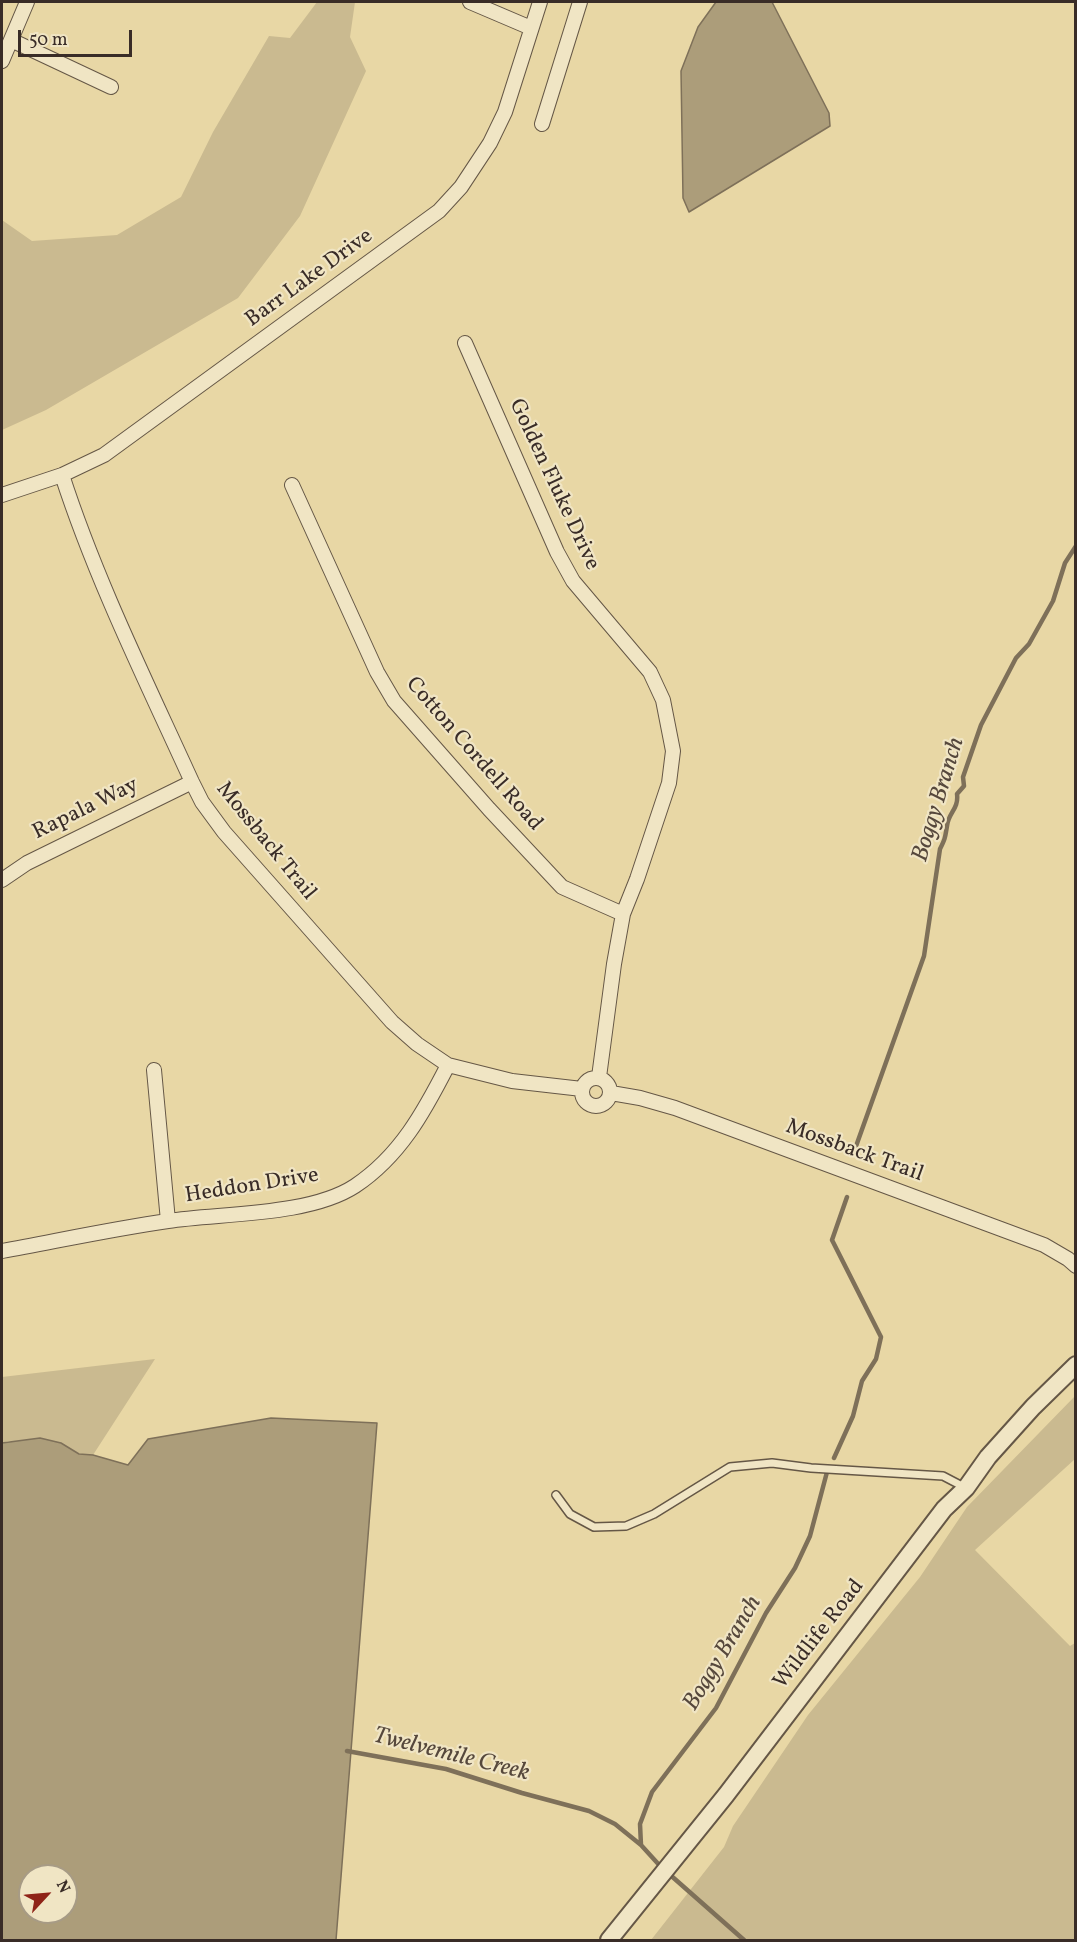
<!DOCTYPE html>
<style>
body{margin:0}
#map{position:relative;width:1077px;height:1942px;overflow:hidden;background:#e8d7a5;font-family:Vollkorn,serif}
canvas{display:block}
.frame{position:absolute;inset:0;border:3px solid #392c27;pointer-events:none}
.north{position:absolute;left:18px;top:1864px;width:60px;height:60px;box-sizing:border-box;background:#f0e5c4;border:2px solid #a79b85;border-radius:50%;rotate:64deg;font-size:16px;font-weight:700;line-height:24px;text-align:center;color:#392c27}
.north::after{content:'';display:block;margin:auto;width:21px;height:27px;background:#8f2418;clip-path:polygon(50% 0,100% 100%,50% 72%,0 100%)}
.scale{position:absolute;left:18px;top:30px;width:114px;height:27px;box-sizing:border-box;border:3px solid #392c27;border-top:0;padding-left:8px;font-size:18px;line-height:21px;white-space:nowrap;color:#392c27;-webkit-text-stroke:4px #f0e5c4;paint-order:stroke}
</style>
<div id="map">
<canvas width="1077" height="1942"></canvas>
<div class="frame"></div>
<div class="north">N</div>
<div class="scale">50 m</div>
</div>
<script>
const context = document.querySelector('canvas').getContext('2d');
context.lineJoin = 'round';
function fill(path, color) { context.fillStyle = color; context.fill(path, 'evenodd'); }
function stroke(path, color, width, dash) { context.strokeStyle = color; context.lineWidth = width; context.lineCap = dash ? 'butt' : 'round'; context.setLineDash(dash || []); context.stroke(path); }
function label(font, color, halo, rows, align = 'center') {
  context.font = font + ' Vollkorn,serif'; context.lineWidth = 4.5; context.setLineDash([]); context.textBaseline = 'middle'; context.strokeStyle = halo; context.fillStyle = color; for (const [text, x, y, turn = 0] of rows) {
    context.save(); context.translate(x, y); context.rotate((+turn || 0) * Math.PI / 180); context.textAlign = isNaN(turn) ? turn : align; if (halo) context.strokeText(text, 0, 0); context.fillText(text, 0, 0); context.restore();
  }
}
fill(new Path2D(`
 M317,2H355L350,37L366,71L300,216L238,298L46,410L2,430V220L32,241L117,235L181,197L213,132L269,36L290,38Z
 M155,1359L93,1455L79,1454L61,1443L8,1441L2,1443V1377Z
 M1075,1396V1459L975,1550L1070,1646L1075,1643V1940H651L724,1847L733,1826L808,1715L920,1577L967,1507Z`), '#caba90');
const water = new Path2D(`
 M716,2H772L829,113L830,126L689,212L683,198L681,71L698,27Z
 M271,1418L377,1423L336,1940H2V1443L40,1438L61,1443L79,1454L93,1455L128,1465L148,1439ZM30,1876H66V1912H30Z`);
fill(water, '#ac9d7a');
stroke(water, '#7e7059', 1.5);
stroke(new Path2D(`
 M855,1149L924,956L940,849C946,837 945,837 947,826C948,813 959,809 957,794L964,786L963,777L981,725L1016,658L1029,644L1053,601L1065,563L1076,546
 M834,1458L853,1416L862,1381L876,1359L881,1337L832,1240L847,1197
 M347,1751L446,1769L522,1793L589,1811L615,1824L641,1845L661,1867
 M641,1845L640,1824L652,1792L716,1708L766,1613L795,1568L810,1536L827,1472
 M668,1873L744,1940`), '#7e7059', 4.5);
const service = new Path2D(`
 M556,1495L570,1514L594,1527L626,1526L654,1514L730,1467L772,1463L811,1468L943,1476L966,1488`);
const minor = new Path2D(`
 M470,2L531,28
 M11,40L111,87
 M2,61L27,2
 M542,124L580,2
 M465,343L557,552L573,581L650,672L663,700L673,751L669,783L637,879L623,914L614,964L599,1077
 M62,475C96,580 146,681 192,782L202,802L224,832L392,1022L417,1044L448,1065L512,1081L582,1089
 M292,485L377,672L394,701L489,809L562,887L623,914
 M2,495L62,475L104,455L439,211L461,187L490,143L505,112L540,2
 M2,880L27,863L192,782
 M154,1070L168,1221
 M582 1092a14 14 0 1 1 28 0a14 14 0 1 1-28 0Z
 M611,1093L640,1098L675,1108L1044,1245L1068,1259L1076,1266
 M2,1251C57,1241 112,1229 168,1221C222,1213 309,1216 355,1186C400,1156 424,1112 448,1065`);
const tertiary = new Path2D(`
 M609,1940L726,1795L944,1509L966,1488L988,1457L1033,1407L1076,1365`);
stroke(service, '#655746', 10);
stroke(minor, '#655746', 16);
stroke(tertiary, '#655746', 20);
stroke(service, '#f0e5c4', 7);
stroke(minor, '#f0e5c4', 14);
stroke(tertiary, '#f0e5c4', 16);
label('22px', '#392c27', '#f0e5c4', [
 ["Barr Lake Drive",310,279,-36],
 ["Golden Fluke Drive",553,485,65],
 ["Cotton Cordell Road",473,755,49],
 ["Rapala Way",86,810,-26],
 ["Mossback Trail",265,842,51],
 ["Mossback Trail",854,1152,20],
 ["Heddon Drive",252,1187,-9],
 ["Wildlife Road",820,1635,-52]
]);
label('italic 24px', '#56483c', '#f0e5c4', [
 ["Boggy Branch",940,800,-73],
 ["Boggy Branch",724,1654,-59],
 ["Twelvemile Creek",451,1756,14]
]);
</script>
